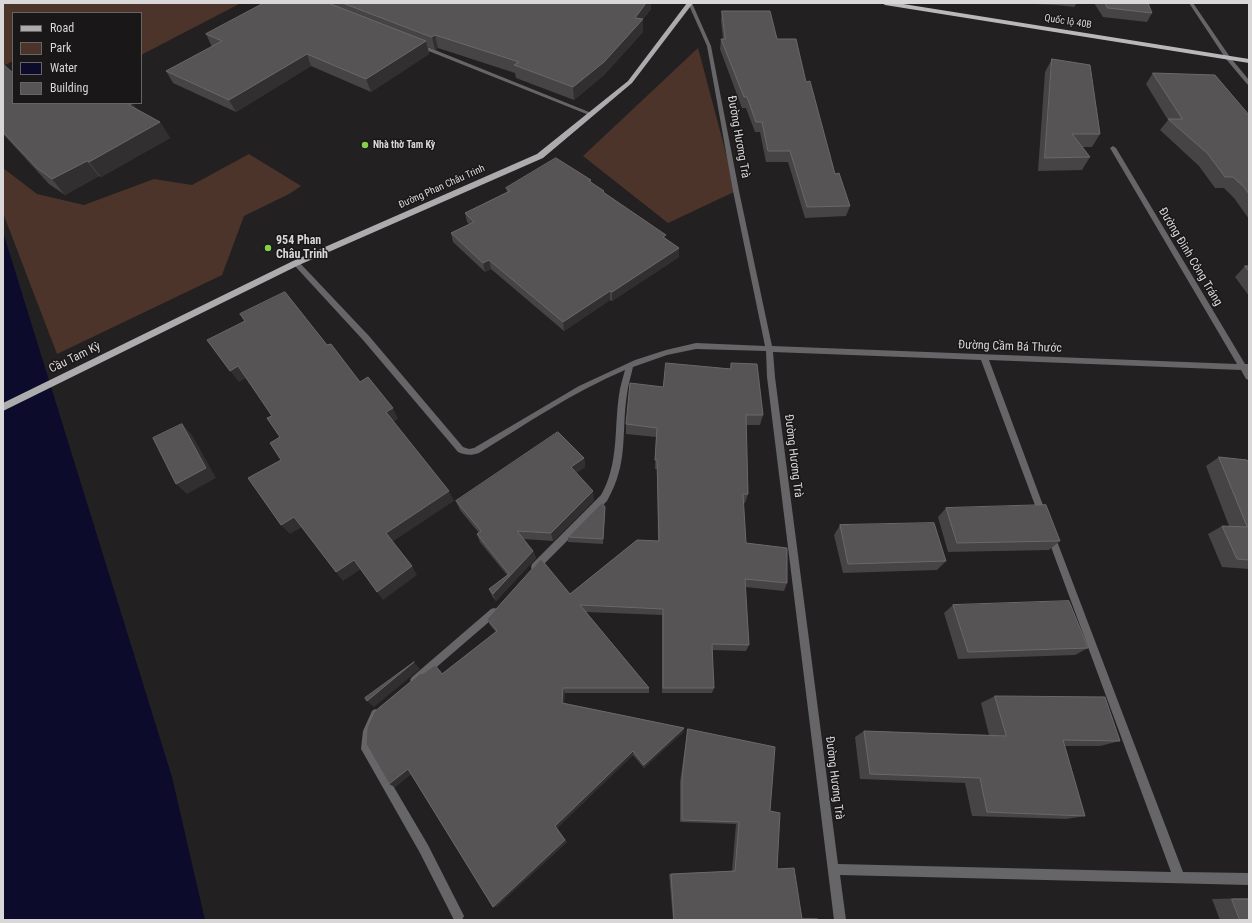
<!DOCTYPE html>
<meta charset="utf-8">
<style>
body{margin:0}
#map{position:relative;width:1252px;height:923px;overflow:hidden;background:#232022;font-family:"Roboto Condensed",sans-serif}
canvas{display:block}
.frame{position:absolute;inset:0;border:4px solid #d9d7d8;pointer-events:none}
.legend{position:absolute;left:12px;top:12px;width:130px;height:92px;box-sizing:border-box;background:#191718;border:1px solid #666465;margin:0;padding:5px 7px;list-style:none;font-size:12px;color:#d9d7d8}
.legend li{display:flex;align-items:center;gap:8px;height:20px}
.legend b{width:20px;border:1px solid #666465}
</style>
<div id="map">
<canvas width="1252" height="923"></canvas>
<div class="frame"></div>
<ul class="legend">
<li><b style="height:5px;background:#acabad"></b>Road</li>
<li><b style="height:11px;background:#4d342b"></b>Park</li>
<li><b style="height:11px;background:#0c0b2c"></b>Water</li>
<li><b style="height:11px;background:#575455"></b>Building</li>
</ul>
</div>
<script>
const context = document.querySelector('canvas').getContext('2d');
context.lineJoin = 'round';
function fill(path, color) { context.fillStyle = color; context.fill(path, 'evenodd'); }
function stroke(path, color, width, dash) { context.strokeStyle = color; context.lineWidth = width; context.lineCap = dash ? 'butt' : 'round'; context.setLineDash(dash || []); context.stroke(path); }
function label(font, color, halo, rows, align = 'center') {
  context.font = font + ' "Roboto Condensed",sans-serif'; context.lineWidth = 3; context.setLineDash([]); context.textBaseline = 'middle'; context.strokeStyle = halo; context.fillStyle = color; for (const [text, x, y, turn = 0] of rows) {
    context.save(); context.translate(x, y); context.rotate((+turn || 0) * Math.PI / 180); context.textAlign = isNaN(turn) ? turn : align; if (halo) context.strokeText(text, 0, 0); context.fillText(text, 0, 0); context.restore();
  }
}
fill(new Path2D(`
 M3,3H241L141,55V13H13V61L3,66Z
 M698,48L736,191L668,223L583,156Z
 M249,154L301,186L289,194L244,216L222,275L57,354L3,213V168L37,194L84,205L154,179L192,185Z`), '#4d342b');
fill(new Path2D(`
 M3,232L172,777L205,920H3Z`), '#0c0b2c');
fill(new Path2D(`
 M688,3H692L711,46L739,191L772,346L1237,364L1110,148L1113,146L1116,148L1245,364H1249V380L1246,379L1241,370L989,360L1047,516L1046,519L1043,520L1040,519L1039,516L981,360L773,352L775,377L838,864L1171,872L1047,536L1048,533L1051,532L1054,533L1055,536L1183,872L1249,873V885L840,875L846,920H834L767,377L766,351L696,349L667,355L633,367C631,376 628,385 627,394C621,435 629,462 607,501L538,570L535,571L532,570L531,567L532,564L601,495C619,464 614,429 619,395C620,386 623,378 625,370C573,392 526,424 479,453C471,456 465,455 458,452L363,340L294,265V261H298L369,336L463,447L469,449L474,448L579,386L635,360L666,350L696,343L765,346L733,191L707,46Z
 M1189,3H1193L1230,57L1249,80V85L1247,84L1226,59Z
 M416,44H420L594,114L589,115L416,46Z
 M494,608L497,609L499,612L497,615L418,683L415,685L412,683L410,680L412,677L491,609Z
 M375,709L378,711L380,714L372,731L371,748L428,845L462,912L464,916L462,920H454L420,853L361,749L363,731L372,711Z`), '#666567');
fill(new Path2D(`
 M687,3H693L632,83L543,158L299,265L3,411V403L293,261L537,154L628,81Z`), '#acabad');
fill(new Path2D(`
 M882,3H897L1249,59V63L885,5Z`), '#bab8bb');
fill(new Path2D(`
 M264,3H651V9L643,19V32L604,75L574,100L516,78L515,73L438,48L435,50L428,47L429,54L371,92L311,66L236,112L173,83L166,71L212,47L206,34Z
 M1014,3H1077L1074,7L1057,5Z
 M1094,3H1148L1152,13L1147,22L1103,17Z
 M722,11L777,39L806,82L835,174L850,206L846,216L805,218L788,162H766L760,132H755L746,108H742L720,49L721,39H723L721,21Z
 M1052,59L1100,134L1092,147H1083L1090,157L1082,170L1038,171L1045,72Z
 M3,64L45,104L138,110L160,122L170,138L101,177L99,176L65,195L49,184L3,134Z
 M1153,73L1249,115V219L1234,198L1224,188H1215L1199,166L1160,130L1168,120L1146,84Z
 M591,180V182L604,193L679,248V257L612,301L610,300L564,331L491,269L485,272L453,242L451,233L469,224L467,222L465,213L507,192L506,188Z
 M1245,266H1249V296L1235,277Z
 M731,363L763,415L760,425H746L748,494L745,503H743L746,543L787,583L784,591L745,587L749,645L746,651L712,650L714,688L712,693H662V615L586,612L649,688V693H565L564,703L684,728L683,732L644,768L633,755L557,828L567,842L497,906L493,907L411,774L395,787L422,674L440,670L442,674L496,632L490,625L487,619L570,594L658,541L657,469H655L656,437L626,434V424L663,387L730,369Z
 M1219,457L1249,463V569L1222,567L1208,534L1222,526H1229L1206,466Z
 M584,458L585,467L576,473L594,500L553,541L524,539L533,551L536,558L496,601L492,596L489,589L507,575L480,542L477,534L479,533L460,510L456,501Z
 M946,508L1060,541L1049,550L948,552L938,517Z
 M605,512L603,544L568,542V537Z
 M840,525L946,561L937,570L843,573L834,535Z
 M953,605L1088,648L1075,655L958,659L944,613Z
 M995,696L1120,741L1100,746H1065L1085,816L1066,819L972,816L965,783L860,779L855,737L864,731L989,735L981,703Z
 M688,729L770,811L777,869L802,918H813L818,919V920H673L669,874L732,871L736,824L680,822V782L687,733Z
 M1249,898V920H1220L1212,899Z`), '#474445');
fill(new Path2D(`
 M646,3H651V9L641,21L643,19V32L604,75L574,100L573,87L635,18Z
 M435,35L438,48L435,50L432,37Z
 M426,41L429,54L371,92L366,79Z
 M307,54L311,66L236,112L229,100Z
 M133,103L143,119L129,105Z
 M160,122L170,138L101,177L89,162Z
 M87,161L99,176L65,195L52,179Z
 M679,248V257L612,301V292Z
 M489,260L491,269L485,272L483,263Z
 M610,291V300L564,331L563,322Z
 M238,366L246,378L239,382L230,371Z
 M393,408L398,419L391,423L386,412Z
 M182,424L192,435L216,478L187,494L176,484Z
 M584,458L585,467L572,476L571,467Z
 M449,491L454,501L392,542L386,533Z
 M593,491L594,500L553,541L551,533Z
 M605,507V512L603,544V539Z
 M294,517L302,527L290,534L281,525Z
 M533,551L536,558L496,601L493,594Z
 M354,560L361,569L343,581L336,572Z
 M412,566L417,575L383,600L377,592Z
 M414,662L420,669L374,707L367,701Z
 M563,688L565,693L563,708L562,703Z
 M684,728L683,732L644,768V765Z
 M633,751V755L557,828L567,842L497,906L493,907L555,826Z
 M408,769L414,772L395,787L389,784Z`), '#322f30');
const building = new Path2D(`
 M264,3H328L426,41L366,79L307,54L229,100L166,71L222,41L206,34Z
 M343,3H646L635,18L643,19L604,62L573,87L514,65L519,62L435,35L432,37Z
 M1105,3H1148L1152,13L1108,8Z
 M722,11H770L777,39H796L806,82L810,81L835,174L839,173L850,206L807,207L790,151H768L762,122H756L747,97H744L721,39H725Z
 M1052,59L1090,65L1100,134H1072L1090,157L1045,158Z
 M3,64L13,73V103H44L45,104L47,103H133L129,105L160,122L89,162L87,161L52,179L37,168L3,132Z
 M1153,73L1215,75L1249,115V194L1244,187L1233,177H1225L1208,154L1168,119H1182Z
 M556,158L591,180L589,181L604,191L603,192L666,235L663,237L679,248L612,292L610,291L563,322L489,260L483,263L451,233L474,222L465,213L510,191L506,188Z
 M1245,266H1249V271Z
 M285,292L327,345L331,344L360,382L368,377L393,408L386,412L449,491L386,533L412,566L377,592L354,560L336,572L294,517L281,525L248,478L281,460L270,443L280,437L267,418L272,416L238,366L230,371L207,340L245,321L240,314Z
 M666,363L731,369V363L757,364L763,415H746L748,494H743L746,543L787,548V583L745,579L749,645L712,644L714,688H663V609L580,605L649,688H563L562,703L684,728L644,765L633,751L555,826L565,840L493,907L408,769L389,784L366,744L367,728L374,712L421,673L422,674L435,665L442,674L497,631L487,619L541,559L570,594L637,540L659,541L657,460H655L657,428L626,424L630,383L663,387Z
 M182,424L206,468L176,484L153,438Z
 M558,432L584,458L571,467L593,491L551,533L517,531L533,551L493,594L489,589L509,574L477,534L481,531L456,501Z
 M1219,457L1247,460L1249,463V560L1237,559L1222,526L1247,527Z
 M602,503L605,507L603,539L568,537Z
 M1046,505L1060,541L957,543L946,508Z
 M934,523L946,561L848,564L840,525Z
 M1069,601L1088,648L968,652L953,605Z
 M414,662L367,701L365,698Z
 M995,696L1105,697L1120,741L1063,740L1085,816L987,812L980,778L870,774L864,731L1006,736Z
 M688,729L775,747L770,811L780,813L777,869L794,868L802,919H818V920H674L671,874L735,871L739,822L682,820V779Z
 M1232,899H1249V920H1240Z`);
fill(building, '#575455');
stroke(building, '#6b6869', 1);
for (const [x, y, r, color] of [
 [365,145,4,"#86cf4c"],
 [268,248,4,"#86cf4c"]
]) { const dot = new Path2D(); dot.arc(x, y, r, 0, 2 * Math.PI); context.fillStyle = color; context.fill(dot); stroke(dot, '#191718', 1.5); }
label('10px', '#d9d7d8', '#191718', [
 ["Quốc lộ 40B",1068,22,9],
 ["Đường Phan Châu Trinh",442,187,-24]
]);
label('bold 10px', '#d9d7d8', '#191718', [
 ["Nhà thờ Tam Kỳ",373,145]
], 'left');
label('12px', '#d9d7d8', '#191718', [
 ["Đường Hương Trà",738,137,80],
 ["Đường Đinh Công Tráng",1190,257,59],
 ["Đường Cầm Bá Thước",1010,347,2],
 ["Cầu Tam Kỳ",75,358,-26],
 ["Đường Hương Trà",793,456,83],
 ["Đường Hương Trà",834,778,83]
]);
label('bold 12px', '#d9d7d8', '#191718', [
 ["954 Phan",276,241],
 ["Châu Trinh",276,255]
], 'left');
</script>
